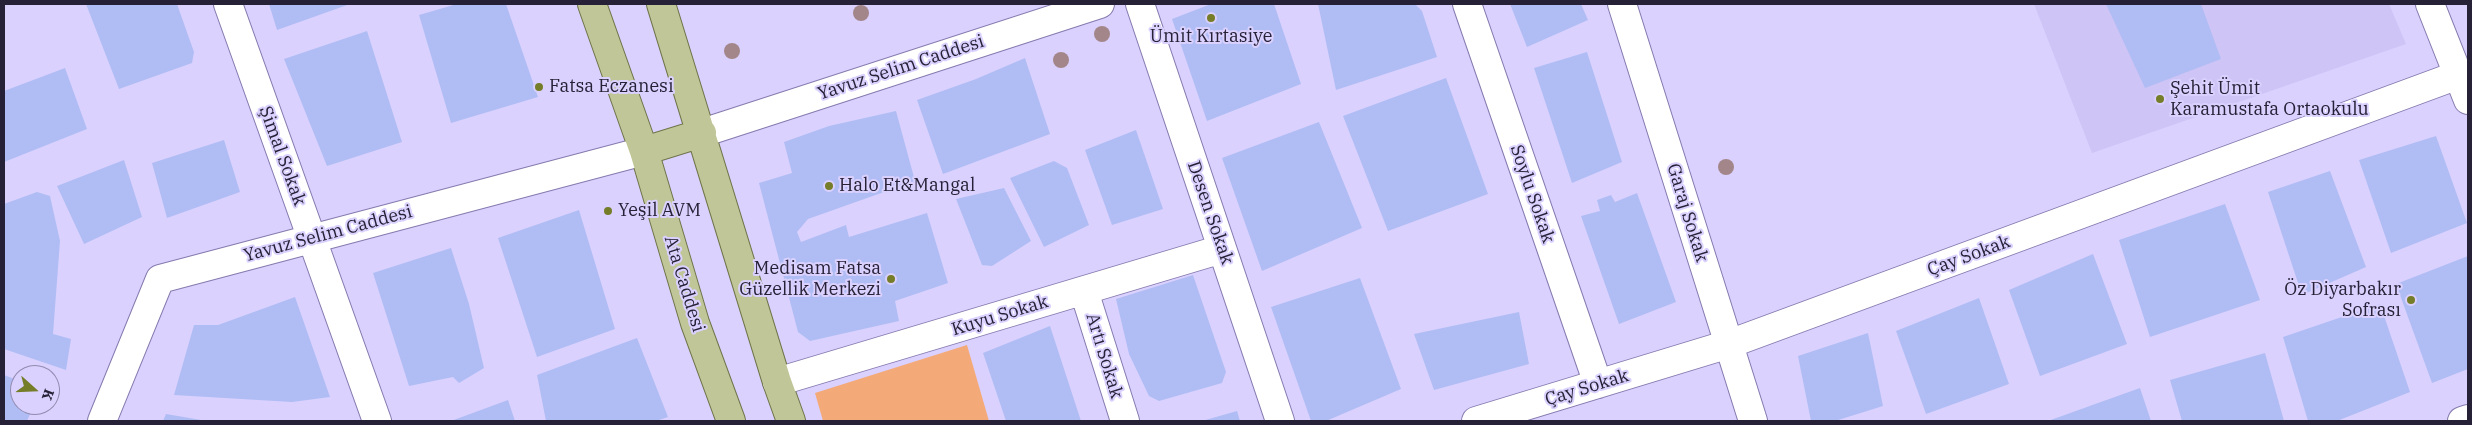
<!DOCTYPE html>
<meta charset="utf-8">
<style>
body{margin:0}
#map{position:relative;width:2472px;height:425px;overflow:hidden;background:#dad1ff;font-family:"IBM Plex Serif",serif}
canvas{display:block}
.frame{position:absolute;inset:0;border:5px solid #262136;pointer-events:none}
.north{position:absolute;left:10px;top:365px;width:50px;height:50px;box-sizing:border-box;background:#dad1ff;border:1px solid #928baf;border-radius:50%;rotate:110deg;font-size:14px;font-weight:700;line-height:20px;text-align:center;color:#262136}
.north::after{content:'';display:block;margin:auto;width:18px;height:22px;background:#767d28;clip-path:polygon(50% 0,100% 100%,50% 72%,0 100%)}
</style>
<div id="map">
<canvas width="2472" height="425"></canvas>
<div class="frame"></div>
<div class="north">K</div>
</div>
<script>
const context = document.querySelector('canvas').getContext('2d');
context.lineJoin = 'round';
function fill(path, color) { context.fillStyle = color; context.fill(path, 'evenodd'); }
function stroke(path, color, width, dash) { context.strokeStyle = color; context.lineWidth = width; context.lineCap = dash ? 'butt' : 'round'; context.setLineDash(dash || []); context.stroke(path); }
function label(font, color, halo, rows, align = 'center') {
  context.font = font + ' "IBM Plex Serif",serif'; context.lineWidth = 4; context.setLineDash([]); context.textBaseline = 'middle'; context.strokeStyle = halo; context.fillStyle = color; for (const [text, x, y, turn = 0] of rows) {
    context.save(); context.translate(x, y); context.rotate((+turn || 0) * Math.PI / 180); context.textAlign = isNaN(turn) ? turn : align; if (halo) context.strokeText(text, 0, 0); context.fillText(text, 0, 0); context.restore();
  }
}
fill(new Path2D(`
 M2034,4H2389L2406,44L2092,153Z`), '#cec4f6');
fill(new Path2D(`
 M967,345L989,421H823L815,393Z`), '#f4aa78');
fill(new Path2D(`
 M86,4H177L194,52L192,63L119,89Z
 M269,4H350L277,30Z
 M457,4H506L538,97L451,123L419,15Z
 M1211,4H1274L1301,84L1207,121L1172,19Z
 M1318,4H1415L1422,11L1437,57L1336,90Z
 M1510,4H1581L1588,20L1527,47Z
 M2106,4H2201L2221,59L2145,88Z
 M367,31L402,142L327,166L284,59Z
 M1587,52L1622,162L1572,183L1534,68Z
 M1025,58L1050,134L943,174L917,100L976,79Z
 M65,68L87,129L4,162V91Z
 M1446,78L1488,194L1388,231L1343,116Z
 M896,111L915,181L808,219L797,232L801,242L846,225L849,237L927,213L948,283L895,301L899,321L810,341L798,332L759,183L792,173L784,142L829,126Z
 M1319,122L1362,228L1262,271L1222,158Z
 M1136,130L1163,209L1112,225L1085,150Z
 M2436,136L2467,223L2391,253L2359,160Z
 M224,140L240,192L167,218L152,163Z
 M124,160L142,217L84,244L57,186Z
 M1054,161L1067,168L1089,225L1044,247L1010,178Z
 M2330,171L2366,267L2302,295L2268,192Z
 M1004,188L1031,241L992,266L982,265L956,199Z
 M37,192L50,196L60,241L53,334L71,339L66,370L4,349V204Z
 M1637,193L1676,302L1619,324L1581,216L1600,211L1597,200L1611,195L1615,202Z
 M2225,204L2260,300L2150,337L2119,240Z
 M579,210L615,329L537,357L498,238Z
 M451,248L469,304L484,368L459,383L453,377L409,386L373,273Z
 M2093,254L2127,344L2040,376L2009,290Z
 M2468,256V369L2432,383L2396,284Z
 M1193,275L1226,372L1222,383L1159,401L1149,396L1129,354L1116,299Z
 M1360,278L1401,389L1326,421H1311L1271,307Z
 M295,297L330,397L292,402L174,395L194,325H218Z
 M1979,298L2009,384L1926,414L1896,331Z
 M2380,304L2410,392L2337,421H2308L2283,337Z
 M1519,312L1529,364L1434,390L1414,334Z
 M1050,326L1081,421H1006L983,353Z
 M1868,333L1883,406L1835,421H1811L1798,356Z
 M637,338L668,417L656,421H546L537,375Z
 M2265,353L2284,421H2182L2170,380Z
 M4,375L20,381V405H34L27,421H4Z
 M2140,388L2151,421H2048L2098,403Z
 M508,400L515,421H451Z
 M1237,411L1240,421H1202Z
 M166,414L201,420V421H163Z`), '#b0bdf4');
const minor = new Path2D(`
 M228,4L377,421
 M1140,4L1280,421
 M1467,4L1598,384
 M1622,4L1753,421
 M2430,4L2468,100
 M702,133L1100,4
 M1084,291L1125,421
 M777,382L1222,249
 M102,421L160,279L644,151
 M1476,421L1729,344L2458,75
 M2462,421L2468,419`);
const major = new Path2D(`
 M592,4L644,151L695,323L731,421
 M661,4L777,382L791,421
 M644,151L702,133`);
stroke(minor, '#867aae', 30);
stroke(major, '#70744a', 30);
stroke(minor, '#fff', 28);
stroke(major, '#c1c699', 28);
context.fillStyle = '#a38689';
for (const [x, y] of [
 [861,13],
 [1102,34],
 [732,51],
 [1061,60],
 [1726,167]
]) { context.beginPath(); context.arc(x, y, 8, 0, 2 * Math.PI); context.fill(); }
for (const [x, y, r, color] of [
 [1211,18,5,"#767d28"],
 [539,87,5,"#767d28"],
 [2160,99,5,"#767d28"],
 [829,186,5,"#767d28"],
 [608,211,5,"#767d28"],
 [891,279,5,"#767d28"],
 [2411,300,5,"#767d28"]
]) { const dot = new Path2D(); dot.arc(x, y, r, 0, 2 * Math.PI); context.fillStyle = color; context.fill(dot); stroke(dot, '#dad1ff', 2); }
label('18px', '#262136', '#dad1ff', [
 ["Ümit Kırtasiye",1211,37,"center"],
 ["Fatsa Eczanesi",549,87],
 ["Şehit Ümit",2170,89],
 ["Karamustafa Ortaokulu",2170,110],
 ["Halo Et&Mangal",839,186],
 ["Yeşil AVM",618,211],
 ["Medisam Fatsa",881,269,"right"],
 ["Güzellik Merkezi",881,290,"right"],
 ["Öz Diyarbakır",2401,290,"right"],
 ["Sofrası",2401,311,"right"]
], 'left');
label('18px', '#262136', '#dad1ff', [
 ["Yavuz Selim Caddesi",901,68,-18],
 ["Şimal Sokak",282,156,70],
 ["Soylu Sokak",1532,194,71],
 ["Desen Sokak",1210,213,71],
 ["Garaj Sokak",1687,213,73],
 ["Yavuz Selim Caddesi",328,234,-15],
 ["Çay Sokak",1969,256,-20],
 ["Ata Caddesi",684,284,73],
 ["Kuyu Sokak",1000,316,-17],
 ["Artı Sokak",1104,356,73],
 ["Çay Sokak",1587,388,-17]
]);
</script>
